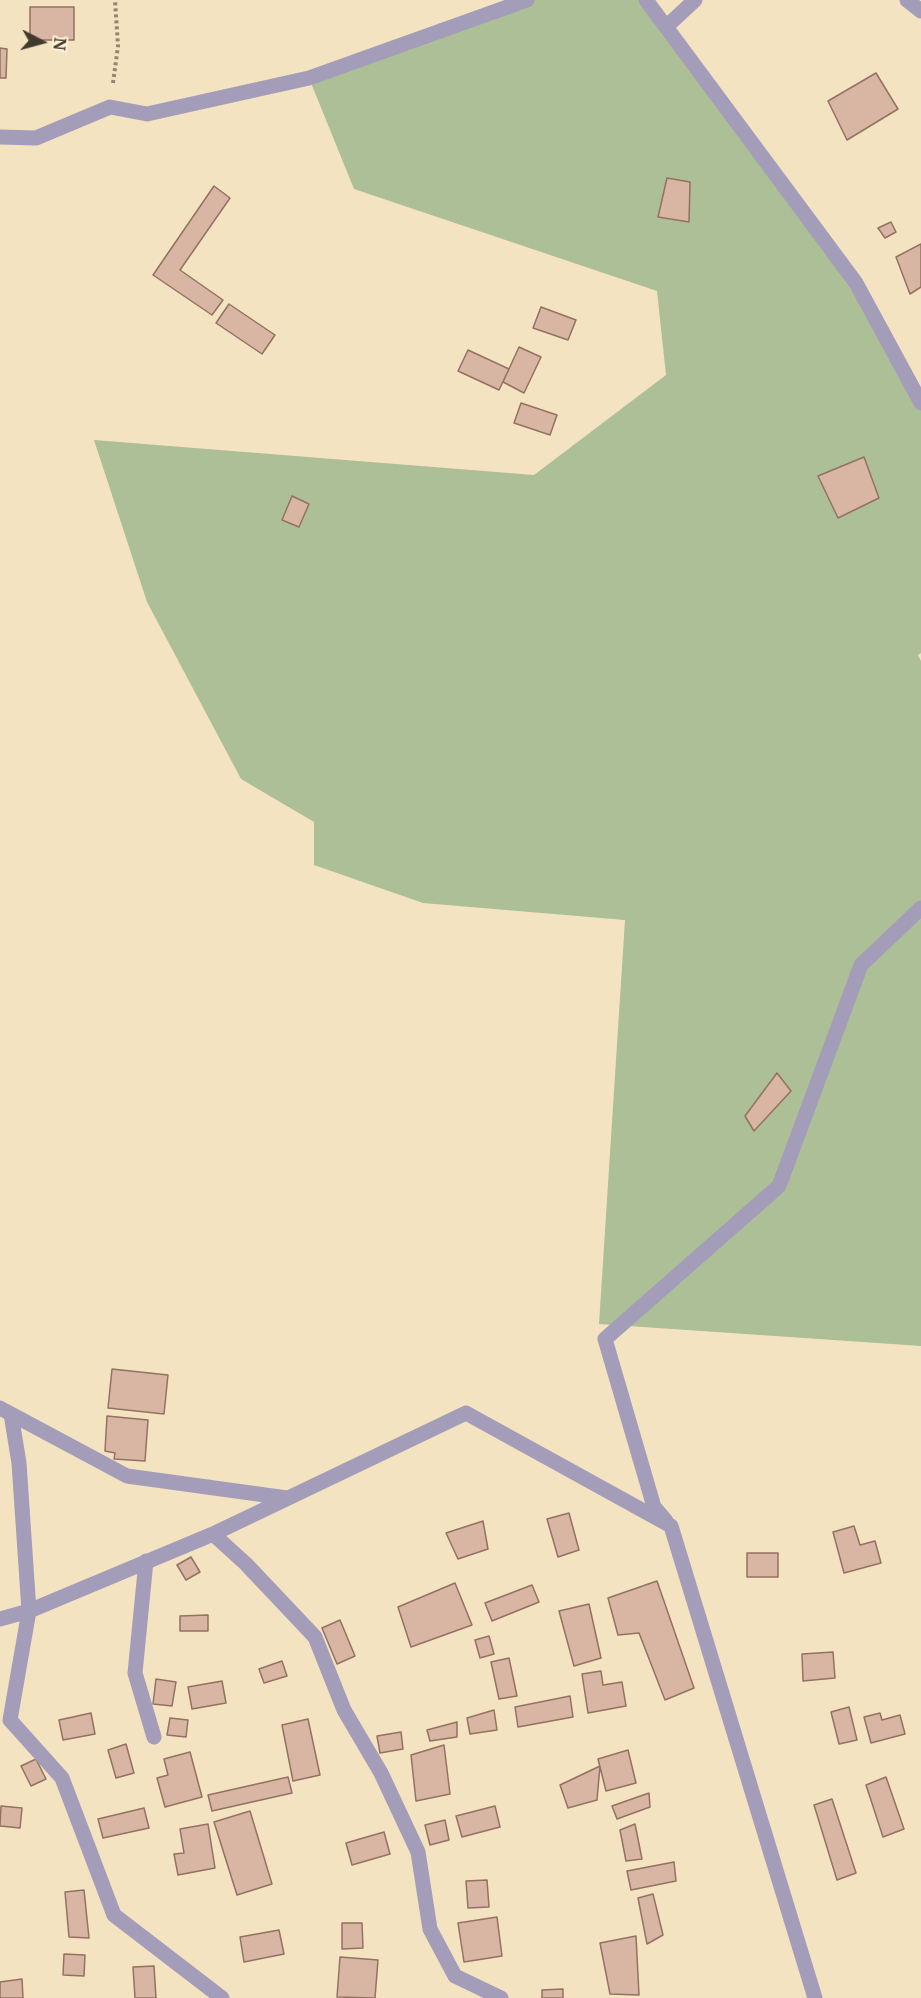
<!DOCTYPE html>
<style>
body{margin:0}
#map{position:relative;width:921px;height:1998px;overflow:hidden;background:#f4e3c1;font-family:Merriweather,serif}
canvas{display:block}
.north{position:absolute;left:12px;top:12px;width:60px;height:60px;-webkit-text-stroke:4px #fef1d6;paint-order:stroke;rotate:96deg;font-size:16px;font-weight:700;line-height:24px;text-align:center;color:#413b2d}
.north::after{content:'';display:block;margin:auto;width:21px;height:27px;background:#413b2d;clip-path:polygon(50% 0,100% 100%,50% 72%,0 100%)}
</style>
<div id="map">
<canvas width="921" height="1998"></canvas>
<div class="north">N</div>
</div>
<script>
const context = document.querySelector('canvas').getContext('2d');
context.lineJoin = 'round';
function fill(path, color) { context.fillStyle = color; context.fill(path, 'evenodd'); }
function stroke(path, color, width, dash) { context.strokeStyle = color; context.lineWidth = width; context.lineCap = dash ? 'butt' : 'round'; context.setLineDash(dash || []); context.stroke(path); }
fill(new Path2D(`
 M527,0H646L856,283L921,403V653L918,655L921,661V1346L599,1324L625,920L423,903L314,865V822L241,779L147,602L94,440L534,475L666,375L657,291L354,189L309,78Z`), '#adbf96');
const building = new Path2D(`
 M30,7H74V40H30Z
 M0,48L7,49L6,78H0Z
 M876,73L898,109L847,140L828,101Z
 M667,178L690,182L689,222L658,217Z
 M214,186L230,198L180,270L223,300L212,315L153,275Z
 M891,222L896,232L885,238L878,228Z
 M921,244V287L910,294L896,257Z
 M229,304L275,335L262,354L216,323Z
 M541,307L576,320L568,340L533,328Z
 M519,347L541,357L524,393L503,382Z
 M468,350L509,369L499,390L458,371Z
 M521,403L557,415L550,435L514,423Z
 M864,457L879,498L838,518L818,476Z
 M292,496L309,504L299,527L282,520Z
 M777,1073L791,1091L754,1131L745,1116Z
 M112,1369L168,1375L164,1414L108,1408Z
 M107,1416L148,1420L145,1461L114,1459L115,1453L105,1451Z
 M569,1513L579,1550L558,1557L547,1519Z
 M483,1521L488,1549L458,1559L446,1533Z
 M854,1526L860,1545L875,1541L881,1563L844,1573L833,1532Z
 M747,1553H778V1577H747Z
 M191,1557L200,1572L186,1580L177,1565Z
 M657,1581L694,1688L665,1700L639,1633L618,1635L608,1598Z
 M455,1583L472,1625L411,1647L398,1607Z
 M532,1585L539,1602L492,1621L485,1603Z
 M589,1604L601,1658L574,1666L559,1611Z
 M208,1615V1631H180V1616Z
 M340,1620L355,1656L337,1664L322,1628Z
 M489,1636L494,1654L480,1658L475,1640Z
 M833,1652L835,1678L803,1681L802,1654Z
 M509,1658L517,1696L499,1699L491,1662Z
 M282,1661L287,1676L264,1683L259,1669Z
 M601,1671L603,1685L622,1682L626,1706L588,1713L582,1674Z
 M156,1679L176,1682L172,1706L153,1704Z
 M222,1681L226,1703L192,1709L188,1687Z
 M570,1696L573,1717L518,1727L515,1707Z
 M849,1707L857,1740L839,1744L831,1712Z
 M494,1710L497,1730L470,1734L467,1718Z
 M91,1713L95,1734L63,1740L59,1720Z
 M880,1713L882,1720L900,1715L905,1734L871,1743L864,1717Z
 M170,1718L188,1720L186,1737L167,1735Z
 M308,1719L320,1775L293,1781L282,1725Z
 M457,1722V1737L430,1741L427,1730Z
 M401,1732L403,1749L380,1753L377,1736Z
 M126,1744L134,1773L116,1778L108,1750Z
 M444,1745L450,1794L416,1801L411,1755Z
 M628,1750L636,1783L606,1791L598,1759Z
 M190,1752L202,1797L165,1807L157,1778L168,1775L164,1759Z
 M36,1759L46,1779L31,1786L21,1766Z
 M600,1766L597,1800L568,1808L560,1785Z
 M288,1777L292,1793L212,1811L208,1795Z
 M886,1777L904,1829L883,1837L866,1785Z
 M649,1793L650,1807L617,1819L612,1806Z
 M832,1799L856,1873L837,1880L814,1805Z
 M1,1806L22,1808L20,1828L0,1826Z
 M495,1806L500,1827L462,1837L456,1816Z
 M144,1808L149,1828L103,1838L98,1819Z
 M250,1811L272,1884L237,1895L214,1822Z
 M445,1820L449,1840L430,1845L425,1825Z
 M208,1824L215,1868L178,1875L174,1854L184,1853L180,1829Z
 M635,1824L642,1859L626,1861L620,1830Z
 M384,1832L390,1854L352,1865L346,1843Z
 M674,1862L676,1881L631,1890L627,1871Z
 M487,1880L489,1907L468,1908L466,1881Z
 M84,1890L89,1938L69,1937L65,1892Z
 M653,1894L663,1935L647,1944L638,1898Z
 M497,1917L502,1956L464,1962L458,1923Z
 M342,1923H362L363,1948L342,1949Z
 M279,1930L284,1954L244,1962L240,1937Z
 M636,1936L639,1995L610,1994L600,1943Z
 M64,1954L85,1955L84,1976L63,1975Z
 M340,1957L378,1960L375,1998L337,1997Z
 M154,1966L156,1998H135L133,1967Z
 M22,1979L23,1998H0V1982Z
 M563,1989V1998H542V1990Z`);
fill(building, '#d9b5a4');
stroke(building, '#937262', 1.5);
stroke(new Path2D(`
 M113,83L118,46L115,0`), '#928770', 4, [3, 3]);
stroke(new Path2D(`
 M646,0L856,283L921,403
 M907,0L921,11
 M666,27L695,0
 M0,137L36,138L110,107L147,114L309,78L527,0
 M0,1408L127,1476L287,1498
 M11,1414L19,1463L29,1611L10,1720L62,1778L114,1915L222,1998
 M666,1521L654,1507L605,1339L779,1186L861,965L921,908
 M213,1534L246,1564L315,1637L344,1710L381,1773L418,1852L430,1929L455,1976L501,1998
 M146,1561L135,1673L154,1737
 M0,1619L29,1611L213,1534L466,1413L671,1526L815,1998`), '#a39db9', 15);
</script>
